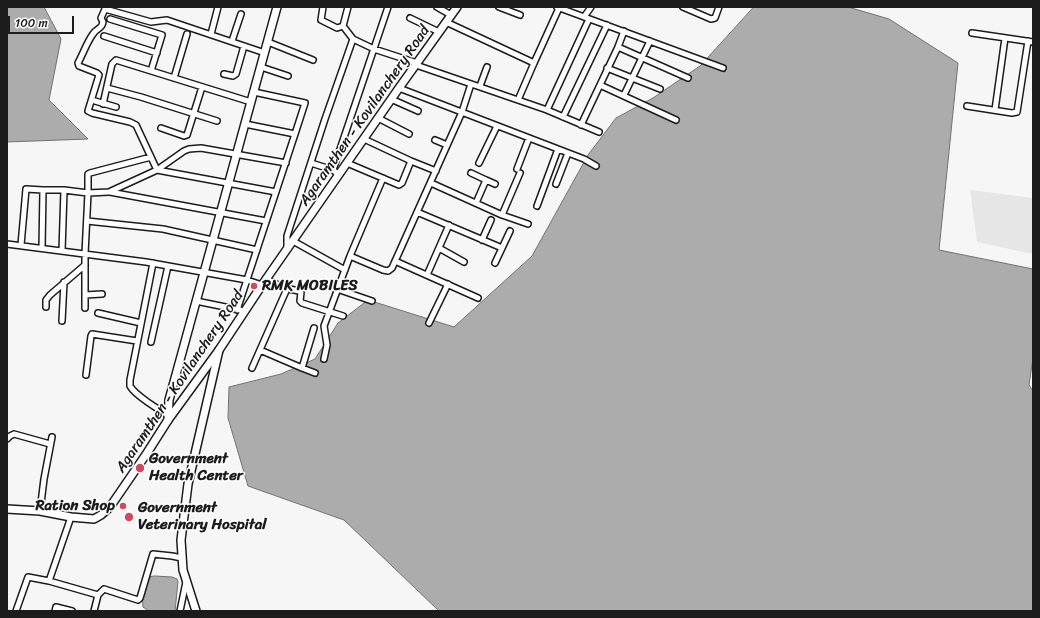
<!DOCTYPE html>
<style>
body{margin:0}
#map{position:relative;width:1040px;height:618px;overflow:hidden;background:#f6f6f6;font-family:Sriracha,sans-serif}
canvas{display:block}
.frame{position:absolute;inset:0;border:8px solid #1c1c1c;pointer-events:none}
.scale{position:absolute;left:8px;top:16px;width:66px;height:18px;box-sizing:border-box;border:2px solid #1c1c1c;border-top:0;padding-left:5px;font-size:12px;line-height:14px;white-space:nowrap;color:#1c1c1c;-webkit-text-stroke:3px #fff;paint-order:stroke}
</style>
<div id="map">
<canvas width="1040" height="618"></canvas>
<div class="frame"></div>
<div class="scale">100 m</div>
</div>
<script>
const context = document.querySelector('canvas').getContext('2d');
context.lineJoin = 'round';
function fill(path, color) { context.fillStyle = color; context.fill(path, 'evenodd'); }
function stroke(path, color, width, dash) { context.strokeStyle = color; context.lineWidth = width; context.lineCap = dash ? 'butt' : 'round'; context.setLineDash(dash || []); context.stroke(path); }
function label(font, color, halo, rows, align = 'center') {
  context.font = font + ' Sriracha,sans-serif'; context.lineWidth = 3; context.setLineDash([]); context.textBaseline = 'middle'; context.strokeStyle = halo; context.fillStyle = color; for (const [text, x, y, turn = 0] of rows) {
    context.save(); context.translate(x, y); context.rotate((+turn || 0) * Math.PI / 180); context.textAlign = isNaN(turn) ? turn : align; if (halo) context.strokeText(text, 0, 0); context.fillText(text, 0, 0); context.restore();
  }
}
fill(new Path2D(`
 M970,190L1033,198V254L977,242Z`), '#e6e6e6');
const water = new Path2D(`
 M7,7H44L61,39L49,100L88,139L7,142Z
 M754,7H848L889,19L958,63L939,250L1033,269V358L1029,385L1033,391V611H439L344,520L248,486L228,418L229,387L281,374L315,359L338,323L368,300L454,327L532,256L588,155L616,118L653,98L700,66Z
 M155,576L172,577L177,579L178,582L175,611H149L143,607L142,595L150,577Z`);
fill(water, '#acacac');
stroke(water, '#727272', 1);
const minor = new Path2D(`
 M323,7L321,20L337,28L343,26L348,7
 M437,7L451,15
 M499,7L520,15
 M557,7L723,68
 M683,7L711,19L715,18L719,7
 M584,17L591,7
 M410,18L439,32
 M110,19L162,35L151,71
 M446,22L534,63L559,8
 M343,26L353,39
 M972,33L1033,42
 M211,34L218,7
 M104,36L157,53
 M232,41L241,14
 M268,42L313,60
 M618,47L624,31
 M416,65L547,110L599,132
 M261,67L288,76
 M607,68L660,89
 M224,74L233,76L236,74L244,46
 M174,78L187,34
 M600,85L676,120
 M480,86L487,67
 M107,88L141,97L217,121
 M399,88L584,159L596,166
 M254,92L305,103L295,134
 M624,95L650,41
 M391,99L418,111
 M518,100L534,63
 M95,101L116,107
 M103,104L112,64L116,60L251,102
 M967,106L1012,113L1017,112L1028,41
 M547,110L589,19
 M995,110L1005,38
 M563,117L607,25
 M378,118L409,134
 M581,125L618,47L688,78
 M161,128L184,136L187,135L202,87
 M364,139L411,161L436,171
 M435,140L447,145
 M311,163L333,170
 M347,163L399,185L402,183L411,161
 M479,163L497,126
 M517,169L529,138
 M157,170L136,125L130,122L92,113L88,111L99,75L97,73L79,66L78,63C83,54 87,42 93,34C97,28 102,29 103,22L101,18L105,9L151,22L167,20L265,53
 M157,170L276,192
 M471,173L486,180
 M339,175L333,170L334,167L388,7
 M431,183L502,215L528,224
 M556,184L568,153
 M110,192L266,221
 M476,203L486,180L495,184
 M537,206L558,149
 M417,212L502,248
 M502,215L520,173
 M87,221L163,229L257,250
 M482,240L491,220
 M293,241L345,270
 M7,244L146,262L247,280L262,285
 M21,245L26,189L43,190H64L88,193V174L90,173L151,157
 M42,248L43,190
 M439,248L464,262
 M287,249V236L325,119L353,39L374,49L417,63
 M62,251L64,190
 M350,256L383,178
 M395,261L478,298
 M153,263L130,380C130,381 130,384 130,386C135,395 159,410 168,415
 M495,263L510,231
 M427,275L449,225
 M285,288L299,291L301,292L300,301L302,303L343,316
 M337,289L372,301
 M85,295L102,294
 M196,301L240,310
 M46,307V300L50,295L85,265
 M85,308V254L88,193L109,192L157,170L184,151L189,149L201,148L286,163
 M237,310L295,134L245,124
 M98,313L141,323
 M62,321L64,282
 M429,323L448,284
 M151,342L168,266
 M260,350L302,368L314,328
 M324,359L327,345L324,326L350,256L383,270L388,271L392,268L462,112L471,84
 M252,368L286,291L285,288L266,279
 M302,368L315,373
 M86,375L91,336L92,334L137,341
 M7,439L10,436L14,434L50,444
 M40,511L44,479L52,437
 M71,517L49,581L98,595L94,611
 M98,595L104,589L138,600L140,598L153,554L172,556L182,558
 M16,611L28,577L49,581
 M55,611L56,607L72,611
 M180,611L186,582`);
const tertiary = new Path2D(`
 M168,420L169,400L277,7
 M196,611L183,570L181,540L188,484L219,350`);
const secondary = new Path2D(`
 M7,509L40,511L71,517L94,519L101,515L110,507L147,453L168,420L219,350L262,285L399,88L457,7`);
stroke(minor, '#1c1c1c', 8);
stroke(tertiary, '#1c1c1c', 10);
stroke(secondary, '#1c1c1c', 10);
stroke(minor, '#fff', 5);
stroke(tertiary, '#fff', 7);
stroke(secondary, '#fff', 7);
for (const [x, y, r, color] of [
 [254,286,4,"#d1495b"],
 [140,468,5,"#d1495b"],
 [123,506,4,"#d1495b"],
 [129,517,5,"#d1495b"]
]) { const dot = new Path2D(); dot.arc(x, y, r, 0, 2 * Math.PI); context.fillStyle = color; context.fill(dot); stroke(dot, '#fff', 1.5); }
label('15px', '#1c1c1c', '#fff', [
 ["Agaramthen - Kovilanchery Road",365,116,-55],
 ["Agaramthen - Kovilanchery Road",180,382,-56]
]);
label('bold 15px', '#1c1c1c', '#fff', [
 ["RMK MOBILES",262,286],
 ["Government",149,459],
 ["Health Center",149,476],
 ["Ration Shop",115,506,"right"],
 ["Government",138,508],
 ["Veterinary Hospital",138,525]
], 'left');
</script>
